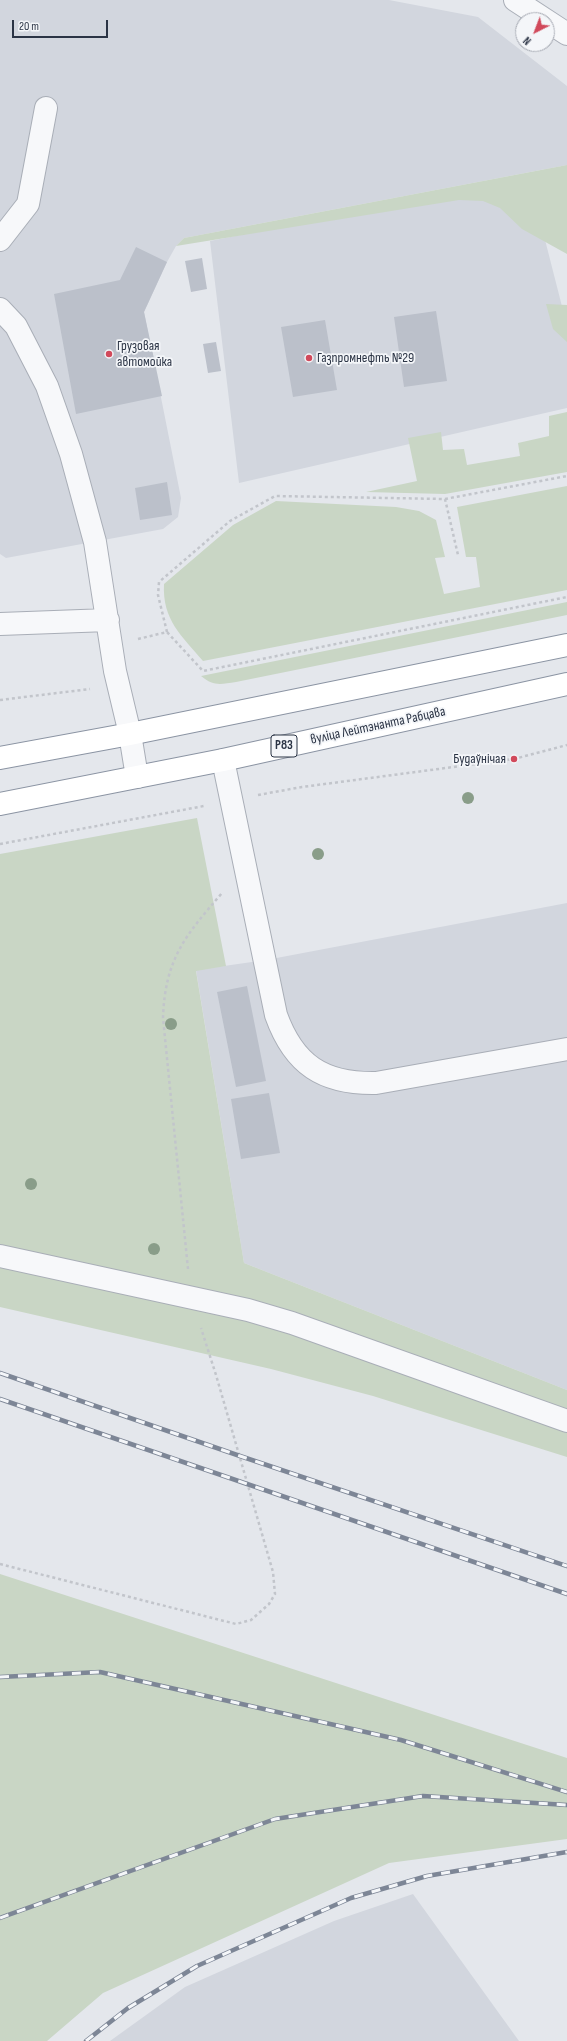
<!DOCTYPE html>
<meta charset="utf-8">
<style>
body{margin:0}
#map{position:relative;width:567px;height:2041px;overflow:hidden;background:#e4e7ec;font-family:"Sofia Sans Condensed",sans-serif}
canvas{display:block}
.north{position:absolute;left:515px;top:12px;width:40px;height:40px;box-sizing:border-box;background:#f4f6f9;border:1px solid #a4a8b1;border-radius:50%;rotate:222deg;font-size:11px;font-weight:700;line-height:16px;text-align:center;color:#2b3445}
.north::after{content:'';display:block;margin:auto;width:14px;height:18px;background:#d1495b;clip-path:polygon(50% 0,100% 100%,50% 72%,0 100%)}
.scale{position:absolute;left:12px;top:20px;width:96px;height:18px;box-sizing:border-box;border:2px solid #2b3445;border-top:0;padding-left:5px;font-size:12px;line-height:14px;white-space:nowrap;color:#2b3445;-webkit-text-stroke:3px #f4f6f9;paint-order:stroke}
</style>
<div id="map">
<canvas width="567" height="2041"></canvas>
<div class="north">N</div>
<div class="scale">20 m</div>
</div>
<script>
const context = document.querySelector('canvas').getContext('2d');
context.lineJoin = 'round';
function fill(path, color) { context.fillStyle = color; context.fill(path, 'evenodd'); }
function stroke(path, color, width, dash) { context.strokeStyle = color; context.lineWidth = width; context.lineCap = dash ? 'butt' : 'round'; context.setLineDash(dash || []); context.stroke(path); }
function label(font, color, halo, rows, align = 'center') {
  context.font = font + ' "Sofia Sans Condensed",sans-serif'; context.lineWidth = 3.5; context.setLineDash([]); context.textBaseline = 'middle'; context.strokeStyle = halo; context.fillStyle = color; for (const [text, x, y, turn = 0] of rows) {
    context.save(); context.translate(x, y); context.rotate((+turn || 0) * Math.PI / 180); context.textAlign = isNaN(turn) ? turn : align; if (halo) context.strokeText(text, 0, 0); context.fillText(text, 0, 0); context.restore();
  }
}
fill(new Path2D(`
 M0,0H389L478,17L567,86V165L184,238L176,246L167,262L144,312L181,498L178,517L163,529L6,558L0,554Z
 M529,177L567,326V408L239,483L210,241Z
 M567,903V1390L244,1263L196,970L266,960Z
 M413,1894L519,2041H110L185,1987L334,1921Z`), '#d2d6de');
fill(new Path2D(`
 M567,165V254L522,229L500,208L483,201L459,200L176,246L184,238Z
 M546,304L567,305V342L553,329Z
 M567,412V472L445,494L366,492L417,481L408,438L441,432L443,450L464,449L467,465L520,456L518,443L549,436V416Z
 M567,486V590L203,661C182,636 162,620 164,584L233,525L276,501L396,507L419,511L436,520L445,557L435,558L444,594L480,587L476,557H466L457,507Z
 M567,602V615L236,682C221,684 214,687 201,676Z
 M197,818L226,966L196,971L244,1263L567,1390V1457L373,1396L271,1369L0,1307V854Z
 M0,1574L567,1758V1839L389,1863L103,1993L47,2041H0Z`), '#c9d6c5');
fill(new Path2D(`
 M136,247L167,262L144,312L162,396L76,414L54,294L120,280Z
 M202,258L207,289L191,292L185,261Z
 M436,311L447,381L404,387L394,317Z
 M325,320L337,390L293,397L281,327Z
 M216,342L221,371L208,373L203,344Z
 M167,482L172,515L140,520L135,488Z
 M247,986L266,1081L236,1087L217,992Z
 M269,1093L280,1153L241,1159L231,1099Z`), '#bbc0ca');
const minor = new Path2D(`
 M515,0L567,34
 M0,240L28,204L46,108
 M0,309L16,326L47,386L71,454L95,542L115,671L130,734L137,777
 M0,624L108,620
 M223,760L276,1015C294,1065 323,1084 376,1083L567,1049
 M0,1256L248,1310L292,1323L567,1421`);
const highway = new Path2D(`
 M0,758L130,734L567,645
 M0,804L223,760L567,684`);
stroke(minor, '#a9aeb7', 24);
stroke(highway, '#8b94a3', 24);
stroke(new Path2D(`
 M445,499L567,476
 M167,632L158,595L159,582L230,521L275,496L445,499L458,555
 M138,639L167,632L203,671L567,597
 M0,700L90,689
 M258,795L302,787L514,759L567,745
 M0,844L204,806
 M188,1269L163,1018C165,959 185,936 222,893
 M0,1564L236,1624L251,1620L269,1604L275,1594L273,1572L216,1375L201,1328`), '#c2c5cb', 2.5, [3, 3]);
stroke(minor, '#f7f8fa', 22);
stroke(highway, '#fff', 22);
const rail = new Path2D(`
 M0,1373L240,1456L567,1566
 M0,1399L567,1594
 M0,1677L100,1672L401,1740L567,1792
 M0,1918L275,1819L423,1796L567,1805
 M86,2041L128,2008L197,1966L351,1898L427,1876L567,1852`);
stroke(rail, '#7d8696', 4.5);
stroke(rail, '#f4f6f9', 3, [9]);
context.fillStyle = '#899d89';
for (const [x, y] of [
 [468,798],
 [318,854],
 [171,1024],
 [31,1184],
 [154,1249]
]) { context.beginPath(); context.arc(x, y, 6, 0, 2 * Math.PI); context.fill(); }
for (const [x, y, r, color] of [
 [109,354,4,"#d1495b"],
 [309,358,4,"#d1495b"],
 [514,759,4,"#d1495b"]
]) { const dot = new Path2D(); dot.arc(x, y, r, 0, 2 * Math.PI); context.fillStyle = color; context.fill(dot); stroke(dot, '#f4f6f9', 1.5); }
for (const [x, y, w] of [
 [284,746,26]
]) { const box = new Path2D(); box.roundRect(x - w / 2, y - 11, w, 22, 3); context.fillStyle = '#f4f6f9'; context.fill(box); stroke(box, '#2b3445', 1); }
label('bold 13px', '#2b3445', null, [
 ["Р83",284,746]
]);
label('14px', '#2b3445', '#f4f6f9', [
 ["Грузовая",117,346],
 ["автомойка",117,362],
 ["Газпромнефть №29",317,358],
 ["Будаўнічая",506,759,"right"]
], 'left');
label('14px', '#2b3445', '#f4f6f9', [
 ["вуліца Лейтэнанта Рабцава",378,726,-12]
]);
</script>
